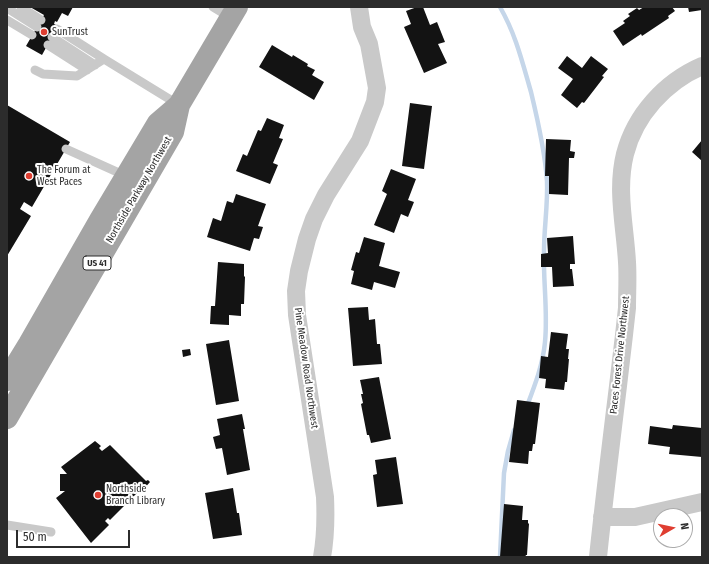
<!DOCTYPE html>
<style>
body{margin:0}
#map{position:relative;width:709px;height:564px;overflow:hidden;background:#fff;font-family:"Fira Sans Condensed",sans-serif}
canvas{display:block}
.frame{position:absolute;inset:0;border:8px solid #2c2c2c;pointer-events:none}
.north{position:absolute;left:653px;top:508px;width:40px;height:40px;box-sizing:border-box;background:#fff;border:1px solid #ababab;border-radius:50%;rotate:81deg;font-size:11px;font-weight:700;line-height:16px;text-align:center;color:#2c2c2c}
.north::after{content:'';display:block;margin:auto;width:14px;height:18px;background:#df3e31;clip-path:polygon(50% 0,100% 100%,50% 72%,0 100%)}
.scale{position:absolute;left:16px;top:530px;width:114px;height:18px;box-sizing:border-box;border:2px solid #2c2c2c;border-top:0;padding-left:5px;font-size:12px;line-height:14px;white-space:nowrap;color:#2c2c2c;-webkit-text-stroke:3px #fff;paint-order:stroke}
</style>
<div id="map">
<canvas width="709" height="564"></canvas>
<div class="frame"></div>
<div class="north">N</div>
<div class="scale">50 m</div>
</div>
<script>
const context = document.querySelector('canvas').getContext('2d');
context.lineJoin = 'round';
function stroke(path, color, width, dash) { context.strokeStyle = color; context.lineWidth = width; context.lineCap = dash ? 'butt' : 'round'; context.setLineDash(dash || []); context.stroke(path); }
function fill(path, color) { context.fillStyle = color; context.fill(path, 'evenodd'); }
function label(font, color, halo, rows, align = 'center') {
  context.font = font + ' "Fira Sans Condensed",sans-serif'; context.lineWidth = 4; context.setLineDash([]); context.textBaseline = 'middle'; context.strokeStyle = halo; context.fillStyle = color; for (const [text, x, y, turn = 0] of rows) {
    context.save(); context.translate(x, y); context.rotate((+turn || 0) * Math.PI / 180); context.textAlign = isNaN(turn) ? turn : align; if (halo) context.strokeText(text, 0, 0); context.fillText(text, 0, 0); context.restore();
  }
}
stroke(new Path2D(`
 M500,7C516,35 522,61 531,92C538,121 545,151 547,181C548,204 544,228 544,251C543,281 548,312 545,342C543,364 535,385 527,406
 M500,557L504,473L508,451L514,430`), '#c5d6e9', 4.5);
fill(new Path2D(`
 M30,7H73L68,16L62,13L57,22L55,21L54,24L58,26L42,55L26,46L44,15Z
 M417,7H423L430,25L437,22L445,42L438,44L447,63L424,73L404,27L411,24L406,11Z
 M644,7H672L675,11L668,16L669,18L642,36L641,34L623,46L613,31L625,23L623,21L630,16L628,14L637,8L639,10Z
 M688,7H702V10L689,12Z
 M272,45L292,57L293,55L308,64L307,66L315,70L312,75L324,82L314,100L259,67Z
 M567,56L582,68L591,56L608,69L602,76L604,77L584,103L582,102L577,108L561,95L573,79L558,68Z
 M410,103L432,106L424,169L402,166Z
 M7,105L70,142L32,207L24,202L20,209L31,216L7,256Z
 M267,118L284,125L279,138L283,139L273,163L278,165L270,184L236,171L243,154L247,156L258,130L261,131Z
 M546,139L571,140L570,151L575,152L574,158H569L568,195L549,194V176H545Z
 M702,140V161L692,152Z
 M391,169L416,179L408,200L414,202L408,217L401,214L394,233L374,225L387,194L382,191Z
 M236,194L266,204L258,226L263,227L259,239L254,238L250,251L207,237L213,218L221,221L227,201L233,203Z
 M573,236L575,264H570V269H572L574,286L553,287L552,267H541V254L548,253L547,238Z
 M364,237L385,243L379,266L400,272L395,288L374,282L372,290L351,284L354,271L351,270L356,252L359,253Z
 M218,262L244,264V276L245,277L244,304H241V316L229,315V325L210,324L211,306H215Z
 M368,307L369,320L375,319L377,344H380L382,364L353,366L348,308Z
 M551,332L568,334L566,349H569L568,359H569L567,382H565L564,390L545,388L546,379L539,378L541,356L548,357Z
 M229,340L239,401L216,405L206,344Z
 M190,349L191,355L183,357L182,350Z
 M379,377L391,439L371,443L369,435H367L361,404L363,403L361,394H363L360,380Z
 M517,400L540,403L535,444H533L532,451H529L528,464L509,462Z
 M242,414L245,429H243L250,470L227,475L222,448L216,449L213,437L220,435L217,419Z
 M673,425L702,428V457L669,454L670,447L648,444L650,426L672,429Z
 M95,441L101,446L99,448L102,451L110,445L146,481L148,480L150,482L142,491L140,490L110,520L108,518L105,521L109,525L91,543L56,498L65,491H60V474H67L61,467Z
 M396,457L403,504L377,507L373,475L377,474L375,460Z
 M233,488L237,513H239L242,535L213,539L205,493Z
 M504,504L523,506L522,520H528V523L529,524L527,555H526L525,557H500Z`), '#131313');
stroke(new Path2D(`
 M21,7L41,20
 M213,7L231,18
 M7,8L37,27
 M7,20L32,35
 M57,29L104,59
 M52,37L95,65
 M48,45L87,70
 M35,70L43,74L77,76L104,59L179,105
 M66,149L126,176
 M7,525L51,532`), '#c9c9c9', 9);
stroke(new Path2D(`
 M602,517H635L702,502
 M322,557C326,535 326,519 325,497L297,315L296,291L299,271L307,239L314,219L326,195L360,141L375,102L377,88L369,44L362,27L359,7
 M598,557C604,500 611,443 618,386C620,369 622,352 624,335C625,326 626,317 627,308C627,293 628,277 627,262C625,226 616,190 625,154C635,115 665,82 702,66`), '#c9c9c9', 18);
stroke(new Path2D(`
 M7,380L29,344L100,220L158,123L179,105L237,7
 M7,418L173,132L179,105`), '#a4a4a4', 22);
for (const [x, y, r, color] of [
 [44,32,4,"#df3e31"],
 [29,176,4,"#df3e31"],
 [98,495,4,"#df3e31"]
]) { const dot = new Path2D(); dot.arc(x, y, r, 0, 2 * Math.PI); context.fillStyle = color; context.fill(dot); stroke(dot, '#fff', 1.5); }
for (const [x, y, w] of [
 [97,263,28]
]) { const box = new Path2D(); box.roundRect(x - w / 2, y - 7, w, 14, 3); context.fillStyle = '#fff'; context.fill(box); stroke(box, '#2c2c2c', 1); }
label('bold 9px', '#2c2c2c', null, [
 ["US 41",97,263]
]);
label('10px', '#2c2c2c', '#fff', [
 ["SunTrust",52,32],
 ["The Forum at",37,170],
 ["West Paces",37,182],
 ["Northside",106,489],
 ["Branch Library",106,501]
], 'left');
label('10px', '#2c2c2c', '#fff', [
 ["Northside Parkway Northwest",139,190,-60],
 ["Paces Forest Drive Northwest",620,355,-84],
 ["Pine Meadow Road Northwest",306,368,82]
]);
</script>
